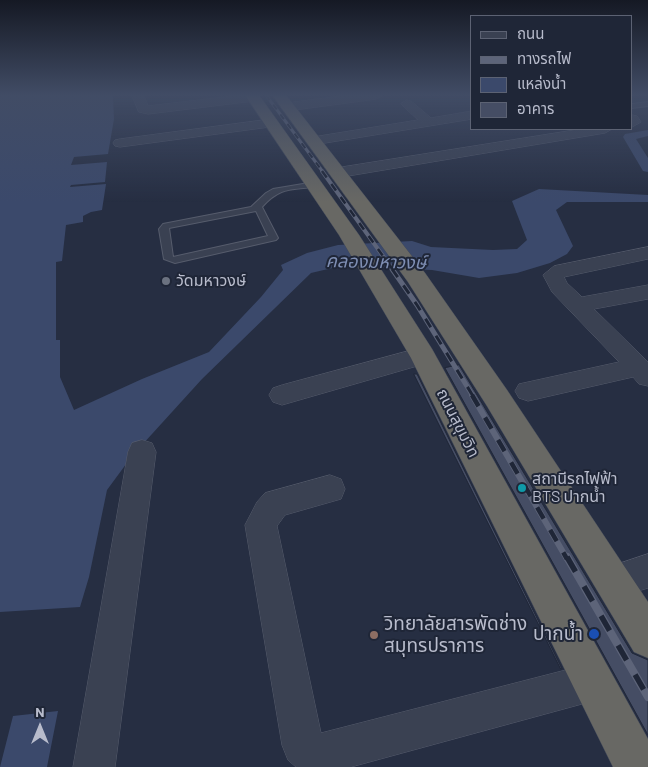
<!DOCTYPE html>
<meta charset="utf-8">
<style>
body{margin:0}
#map{position:relative;width:648px;height:767px;overflow:hidden;background:#262e42;font-family:Barlow,"Noto Sans Thai",sans-serif}
canvas{display:block}
.legend{position:absolute;left:470px;top:15px;width:162px;height:115px;box-sizing:border-box;background:#1f2637;border:1px solid #5c6273;margin:0;padding:6px 9px;list-style:none;font-size:15px;color:#b8bccc}
.legend li{display:flex;align-items:center;gap:10px;height:25px}
.legend b{width:25px;border:1px solid #5c6273}
.north{position:absolute;left:15px;top:702px;width:50px;height:50px;-webkit-text-stroke:4px #1f2637;paint-order:stroke;rotate:0deg;font-size:14px;font-weight:700;line-height:20px;text-align:center;color:#b8bccc}
.north::after{content:'';display:block;margin:auto;width:18px;height:22px;background:#b8bccc;clip-path:polygon(50% 0,100% 100%,50% 72%,0 100%)}
</style>
<div id="map">
<canvas width="648" height="767"></canvas>
<ul class="legend">
<li><b style="height:6px;background:#3a4152"></b>ถนน</li>
<li><b style="height:6px;background:#5d6479"></b>ทางรถไฟ</li>
<li><b style="height:14px;background:#3b496b"></b>แหล่งน้ำ</li>
<li><b style="height:14px;background:#454d64"></b>อาคาร</li>
</ul>
<div class="north">N</div>
</div>
<script>
const context = document.querySelector('canvas').getContext('2d');
context.lineJoin = 'round';
function fill(path, color) { context.fillStyle = color; context.fill(path, 'evenodd'); }
function stroke(path, color, width, dash) { context.strokeStyle = color; context.lineWidth = width; context.lineCap = dash ? 'butt' : 'round'; context.setLineDash(dash || []); context.stroke(path); }
function label(font, color, halo, rows, align = 'center') {
  context.font = font + ' Barlow,"Noto Sans Thai",sans-serif'; context.lineWidth = 4; context.setLineDash([]); context.textBaseline = 'middle'; context.strokeStyle = halo; context.fillStyle = color; for (const [text, x, y, turn = 0] of rows) {
    context.save(); context.translate(x, y); context.rotate((+turn || 0) * Math.PI / 180); context.textAlign = isNaN(turn) ? turn : align; if (halo) context.strokeText(text, 0, 0); context.fillText(text, 0, 0); context.restore();
  }
}
fill(new Path2D(`
 M0,95H113L114,119L108,154L74,157L71,165L107,162L105,182L71,185L70,187L106,184L102,210L91,212L83,216V222L66,225L62,261L56,262V340H60V377L74,410L142,379L209,352L261,297L283,270L281,265L307,253L338,245L412,241L431,247L493,250L517,249L527,240L512,201L539,189L648,195V202H567L556,210L573,246L567,254L550,263L517,273L479,278L432,270L341,266L311,273L202,379L132,456L107,490L89,577L80,607L0,612Z
 M58,711L47,767H0L13,716Z`), '#3b496b');
fill(new Path2D(`
 M648,130V136L636,139L648,158V172L643,171L623,137L625,134Z`), '#3b496b');
const building = new Path2D(`
 M459,365L632,653L648,660V735L445,368Z
 M414,374H417L562,669H561Z`);
fill(building, '#454d64');
stroke(building, '#212839', 1);
const service = new Path2D(`
 M648,102V106L632,108V104Z
 M315,182L319,184L318,186C292,191 282,185 262,207L278,238L276,240L175,263L164,259L159,229L163,224L251,207L266,193L273,189ZM256,211L268,236L173,257L169,228Z`);
const minor = new Path2D(`
 M132,95H144L148,106L240,95H259L260,97L254,101L148,114L139,112Z
 M349,95H383L377,99L287,111L281,107L287,103Z
 M407,100L411,101L431,118L472,111V119L313,145L306,141L313,137L418,120L401,104Z
 M632,115L637,116L641,122L632,127Z
 M272,119L279,123L277,126L120,147L115,146L113,143L115,140L120,139Z
 M581,129H612L605,133L336,178L331,176L328,173L331,170L336,168Z
 M648,247V259L564,277L567,283L582,297L648,285V299L594,309L648,362V386L639,384L633,377L528,401L519,398L515,391L519,384L619,362L552,292L543,275L554,266Z
 M423,347L431,350L435,356L431,362L282,405L273,402L269,395L273,388L282,385Z
 M142,440L152,443L156,452L115,767H73L128,452L132,443Z
 M330,475L341,479L345,489L341,499L285,515L277,526L321,733L593,663L607,668L612,682L607,696L593,701L351,767H296L288,760L282,745L245,525L257,502L265,493Z
 M648,554V588L612,599L600,594L595,582L600,570Z`);
const trunk = new Path2D(`
 M245,95H259L359,235L432,349L648,739V767H613L411,358L339,235Z
 M272,95H286L425,273L507,390L648,602V658L634,652L487,406L408,282Z`);
stroke(service, '#565c6c', 2);
stroke(minor, '#565c6c', 1);
stroke(trunk, '#424959', 1);
fill(service, '#3a4152');
fill(minor, '#3a4152');
fill(trunk, '#686864');
const railFar4 = new Path2D(`
 M266,95L323,172`);
const railFar3 = new Path2D(`
 M322,171L393,270`);
const railFar2 = new Path2D(`
 M392,269L417,305L473,396`);
const railFar1 = new Path2D(`
 M472,395L567,559`);
const rail = new Path2D(`
 M567,557L648,697`);
stroke(railFar4, '#5d6479', 3);
stroke(railFar3, '#5d6479', 4);
stroke(railFar2, '#5d6479', 5);
stroke(railFar1, '#5d6479', 6);
stroke(rail, '#5d6479', 8);
stroke(railFar4, '#1f2637', 2, [6]);
stroke(railFar3, '#1f2637', 2.5, [8]);
stroke(railFar2, '#1f2637', 3, [10]);
stroke(railFar1, '#1f2637', 4.5, [13]);
stroke(rail, '#1f2637', 5.5, [17]);
const sky = context.createLinearGradient(0, 0, 0, 202);
sky.addColorStop(0, '#151924');
sky.addColorStop(0.47, '#414c65');
sky.addColorStop(1, '#414c6500');
context.fillStyle = sky;
context.fillRect(0, 0, 648, 202);
for (const [x, y, r, color] of [
 [166,281,5,"#6b7280"],
 [522,488,5,"#0f9aa8"],
 [594,634,6,"#1a4fb4"],
 [374,635,5,"#8d6e63"]
]) { const dot = new Path2D(); dot.arc(x, y, r, 0, 2 * Math.PI); context.fillStyle = color; context.fill(dot); stroke(dot, '#1f2637', 2); }
label('16px', '#b8bccc', '#1f2637', [
 ["วัดมหาวงษ์",176,281],
 ["สถานีรถไฟฟ้า",532,479],
 ["BTS ปากน้ำ",532,497]
], 'left');
label('16px', '#b8bccc', '#1f2637', [
 ["ถนนสุขุมวิท",458,423,63]
]);
label('italic 18px', '#7e8eb3', '#1f2637', [
 ["คลองมหาวงษ์",376,262,1]
]);
label('19px', '#b8bccc', '#1f2637', [
 ["วิทยาลัยสารพัดช่าง",384,624],
 ["สมุทรปราการ",384,646],
 ["ปากน้ำ",583,634,"right"]
], 'left');
</script>
